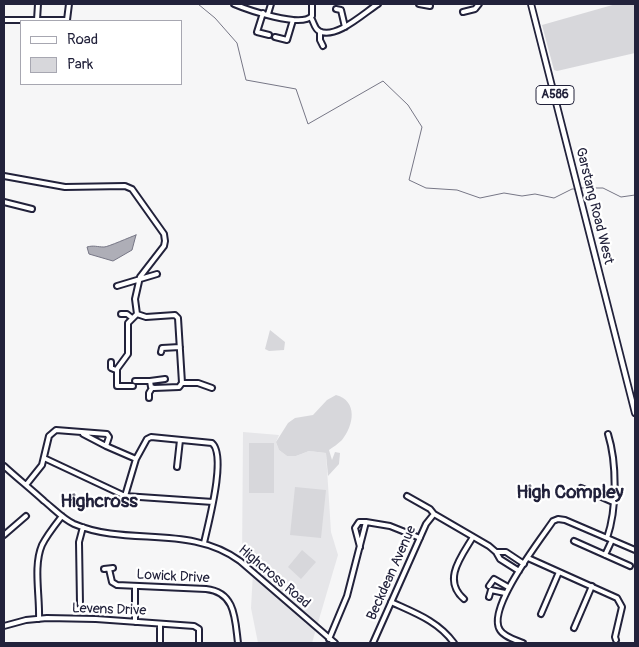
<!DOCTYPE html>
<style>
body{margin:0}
#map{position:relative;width:639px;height:647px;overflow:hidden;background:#f6f6f7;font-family:Pangolin,sans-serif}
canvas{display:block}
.frame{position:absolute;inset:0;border:5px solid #22223b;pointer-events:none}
.legend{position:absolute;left:20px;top:20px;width:162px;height:65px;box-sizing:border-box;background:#fff;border:1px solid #a7a7b1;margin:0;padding:6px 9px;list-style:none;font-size:15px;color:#22223b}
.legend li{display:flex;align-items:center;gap:10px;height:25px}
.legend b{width:25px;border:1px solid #a7a7b1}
</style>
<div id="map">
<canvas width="639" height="647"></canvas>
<div class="frame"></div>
<ul class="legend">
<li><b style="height:6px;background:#fff"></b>Road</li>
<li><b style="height:14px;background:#d7d7db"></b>Park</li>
</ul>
</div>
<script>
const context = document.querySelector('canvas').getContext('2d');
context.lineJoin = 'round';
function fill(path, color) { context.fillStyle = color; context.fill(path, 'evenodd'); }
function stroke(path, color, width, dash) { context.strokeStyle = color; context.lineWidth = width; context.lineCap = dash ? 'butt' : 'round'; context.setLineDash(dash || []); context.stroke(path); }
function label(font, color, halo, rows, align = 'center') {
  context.font = font + ' Pangolin,sans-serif'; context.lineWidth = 4.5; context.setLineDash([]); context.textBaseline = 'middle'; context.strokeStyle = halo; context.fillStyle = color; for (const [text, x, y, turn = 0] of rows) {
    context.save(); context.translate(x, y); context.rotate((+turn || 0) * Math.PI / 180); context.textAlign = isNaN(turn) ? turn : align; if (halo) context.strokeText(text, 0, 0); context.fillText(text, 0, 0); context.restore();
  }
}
fill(new Path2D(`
 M243,432L279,435L276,442L279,450L287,456H296L309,451L326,453L331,532L338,555L312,643H258L251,608L253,572L242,563Z`), '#e6e6e9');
fill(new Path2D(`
 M616,4H635V53L557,71L554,70L542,25Z
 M270,330L285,342L284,350L269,351L265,349Z
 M336,395C358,401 354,425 342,440C338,444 333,447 329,450L332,460L335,452L340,453L339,464L328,476L326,453L309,451L296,456H287L279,450L276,442L288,423L295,418L313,415L327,400Z
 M249,443H274V493H249Z
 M295,487L326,490L321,538L290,535Z
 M302,550L316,562L301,579L288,567Z`), '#d7d7db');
const water = new Path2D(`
 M136,235L132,250L113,261L89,254L87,247C94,245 97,247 104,247C108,247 130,237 136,235Z`);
fill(water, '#aeaeb7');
stroke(water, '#767685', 1);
stroke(new Path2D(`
 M198,4L215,18L237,43L246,80L296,89L308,124L383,81L408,105L422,127L409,180L426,188L457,190L480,198L504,193L522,196L535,194L554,198L572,189H577
 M581,188H603L621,197L635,195`), '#767685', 1);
const minor = new Path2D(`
 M234,4C248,10 301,28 312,16V4
 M419,4L430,6
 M336,9L341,10L345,27
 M463,12L475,9L479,4
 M263,13L257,32L269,35
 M268,14L271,4
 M311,18C314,22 314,28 319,31C336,40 365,12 378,4
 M4,20H67L69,4
 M37,20L38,4
 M320,32V40L323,46
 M275,37L287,40L293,20
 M4,176L65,187L125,186L132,189L164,234L165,241L164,246L140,277L135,299L137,314L146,317L175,315L178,318L182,383L179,387L154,388L151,387L150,381
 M4,202L32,209
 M117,286L157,274
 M121,314H127L132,318
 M161,352L162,348L180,347
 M111,362V368L116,370
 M135,381H150L165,379
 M182,383H198L212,388
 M133,386H117V369L128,354V323L137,314
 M149,398V393L152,388
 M83,434L106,446
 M44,458L125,496L213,502
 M4,466C17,478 31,489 44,501C54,509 63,519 74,524C128,547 190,524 240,561L335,643
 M177,467L180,440
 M26,485L42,465L49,436L56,430L107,434L109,437L106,446L136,459
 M581,488L613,502
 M125,496L136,459L147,439L151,437L212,443C227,456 208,524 204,543
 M407,496L430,509L434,514L489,546L496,552L500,559L519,571
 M4,535L26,516
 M607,538C617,509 617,463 608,434
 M574,541L630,566
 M360,547L355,528L359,522H366
 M496,552H506L524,564
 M605,555L612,540
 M528,558L617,598L622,607L615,637L616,640
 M104,569L113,568
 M109,569L112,582L117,585L206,589C236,592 235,620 238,643
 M489,586L494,579L508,587
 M489,597L491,590L505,593
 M464,599C442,580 461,557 473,537
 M391,602C415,613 438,621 454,643
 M80,604L79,542L83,527
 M541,614L559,572
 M39,619C40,596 33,566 42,545C47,535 55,525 62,516
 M135,622V586
 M160,624V643
 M4,626L26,620L47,618L96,619L194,626L199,629V643
 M574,628L592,586
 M329,639L347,596L366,522L390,526L420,538
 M373,643L426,524L434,514
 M523,643C516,640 504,637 500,630C486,609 540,540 553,521L558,519L565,520L635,550`);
const major = new Path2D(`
 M531,4L635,413`);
stroke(minor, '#22223b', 8);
stroke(major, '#22223b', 8);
stroke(minor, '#fff', 4);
stroke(major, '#fff', 4.5);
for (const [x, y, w] of [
 [555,95,38]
]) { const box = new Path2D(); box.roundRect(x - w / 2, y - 9.5, w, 19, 4); context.fillStyle = '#fff'; context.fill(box); stroke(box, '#22223b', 1); }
label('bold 12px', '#22223b', null, [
 ["A586",555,95]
]);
label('14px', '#22223b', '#fff', [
 ["Garstang Road West",594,206,76],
 ["Beckdean Avenue",392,573,-66],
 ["Lowick Drive",173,577,3],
 ["Highcross Road",274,577,40],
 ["Levens Drive",109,610,2]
]);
label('bold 19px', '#22223b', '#fff', [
 ["High Compley",570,493],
 ["Highcross",99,502]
]);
</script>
